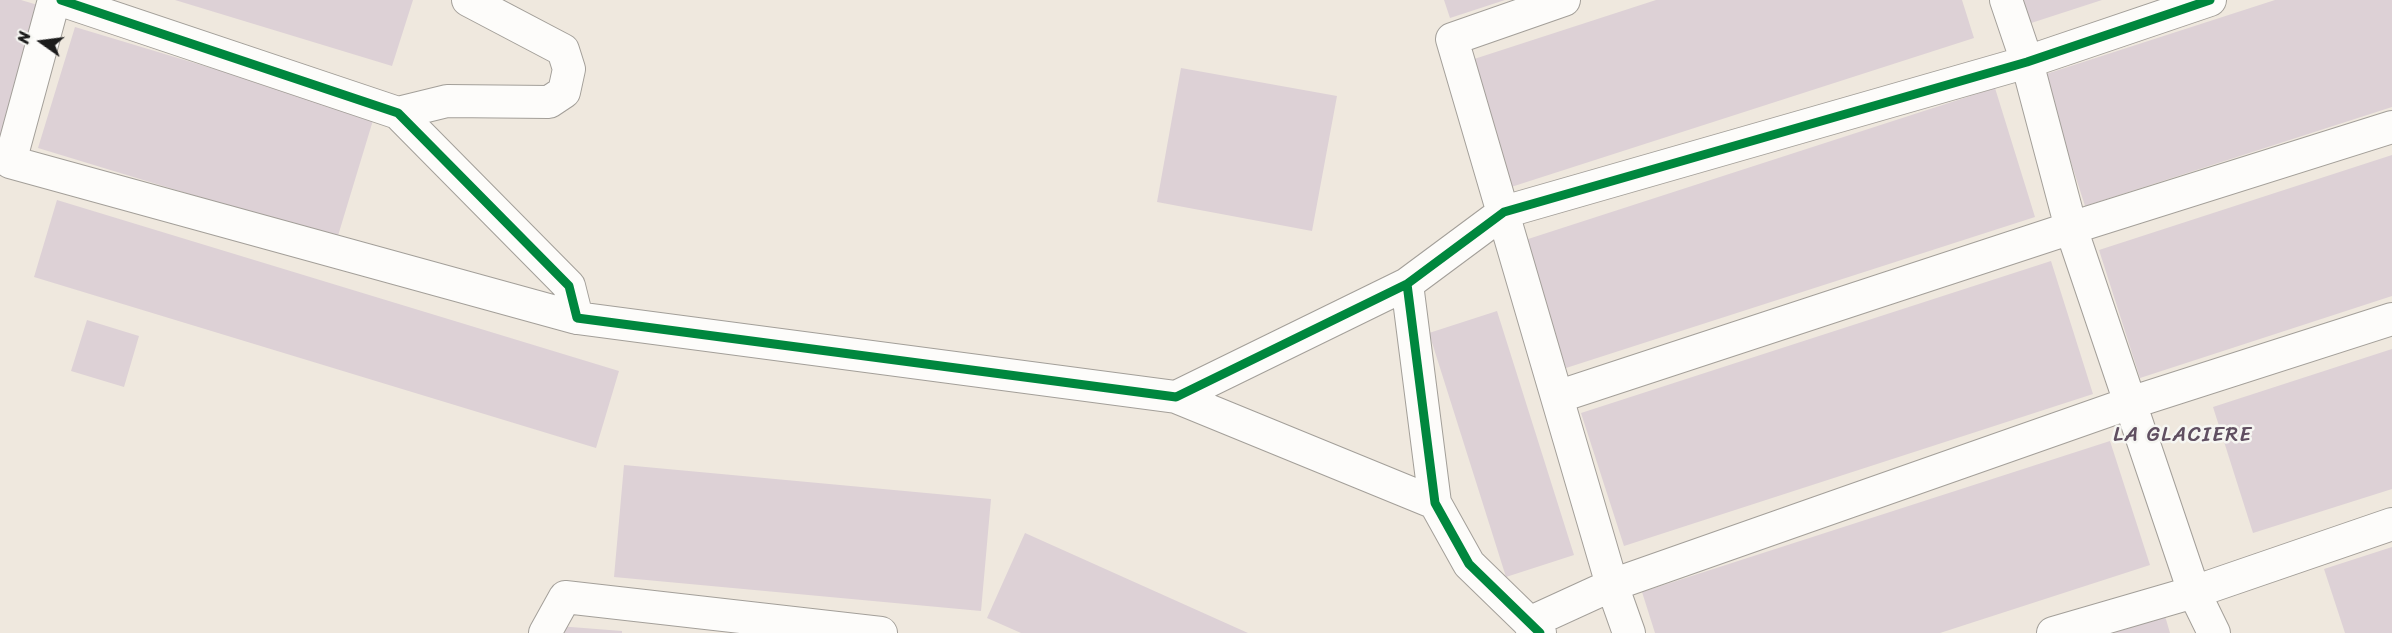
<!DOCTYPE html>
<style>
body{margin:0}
#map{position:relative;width:2392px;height:633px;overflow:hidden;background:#efe8de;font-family:Sriracha,sans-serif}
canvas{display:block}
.north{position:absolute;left:12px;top:12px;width:60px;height:60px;-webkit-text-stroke:4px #f6f6f2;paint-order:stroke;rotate:284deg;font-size:16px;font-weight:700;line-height:24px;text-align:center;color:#1c1c1c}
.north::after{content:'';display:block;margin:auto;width:21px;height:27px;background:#1c1c1c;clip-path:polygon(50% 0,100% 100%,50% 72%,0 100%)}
</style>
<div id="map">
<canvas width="2392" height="633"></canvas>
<div class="north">N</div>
</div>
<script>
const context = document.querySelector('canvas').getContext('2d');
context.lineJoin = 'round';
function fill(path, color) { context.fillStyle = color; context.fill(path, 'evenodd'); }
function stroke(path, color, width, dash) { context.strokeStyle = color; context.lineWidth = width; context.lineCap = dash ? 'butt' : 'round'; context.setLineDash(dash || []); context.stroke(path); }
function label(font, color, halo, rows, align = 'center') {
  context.font = font + ' Sriracha,sans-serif'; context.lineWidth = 5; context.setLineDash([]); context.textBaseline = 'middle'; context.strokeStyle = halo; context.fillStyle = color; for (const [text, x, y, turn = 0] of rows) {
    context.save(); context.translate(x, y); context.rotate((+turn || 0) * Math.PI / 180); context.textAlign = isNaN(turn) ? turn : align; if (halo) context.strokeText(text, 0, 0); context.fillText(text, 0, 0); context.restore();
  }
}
fill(new Path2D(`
 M0,0H21L41,6L2,135L0,134Z
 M175,0H413L392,66Z
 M1444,0H1505L1450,18Z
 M1656,0H1962L1974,38L1508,188L1468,61Z
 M2017,0H2102L2025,25Z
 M2275,0H2392V107L2085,206L2043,75Z
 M75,27L374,117L337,239L38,148Z
 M1181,68L1337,96L1312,231L1157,202Z
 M1995,88L2035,217L1566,368L1525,240Z
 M2392,155V296L2140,378L2099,250Z
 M57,200L619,371L596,448L34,277Z
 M2051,261L2093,394L1624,546L1581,413Z
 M1497,311L1574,555L1506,577L1429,333Z
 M87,320L139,336L124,387L71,371Z
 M2392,349V489L2253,533L2213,407Z
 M2110,441L2150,565L1940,633H1655L1642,592Z
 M624,465L991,499L981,611L614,577Z
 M1025,533L1248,633H1021L987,618Z
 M2392,547V633H2345L2324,569Z
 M2165,616L2170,633H2114Z
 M558,626L622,631V633H558Z`), '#ddd1d6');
const minor = new Path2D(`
 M54,0L10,162L577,318
 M61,0L398,113L569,286L577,318L1176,397L1407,284
 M1564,0L1452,39L1612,585L1629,633
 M2006,0L2027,62L2071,228L2194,592L2214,633
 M398,113L447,101L549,102L564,92L569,69L563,50L468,0
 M1176,397L1435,503
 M1557,397L2071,228L2392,127
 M1529,623L1612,585L2130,403L2392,319
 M545,633L565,597L881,633
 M1540,633L1469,564L1435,503L1407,284L1504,212L2027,62L2210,0
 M2053,633L2194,592L2392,524`);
stroke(minor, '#a39f99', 34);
stroke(minor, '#fdfcfa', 32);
stroke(new Path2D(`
 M61,0L398,113L569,286L577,318L1176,397L1407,284
 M1540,633L1469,564L1435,503L1407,284L1504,212L2027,62L2210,0`), '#00873e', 9);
context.letterSpacing = '1.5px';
label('21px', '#604f61', '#f6f6f2', [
 ["LA GLACIERE",2183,436]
]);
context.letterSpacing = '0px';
</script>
